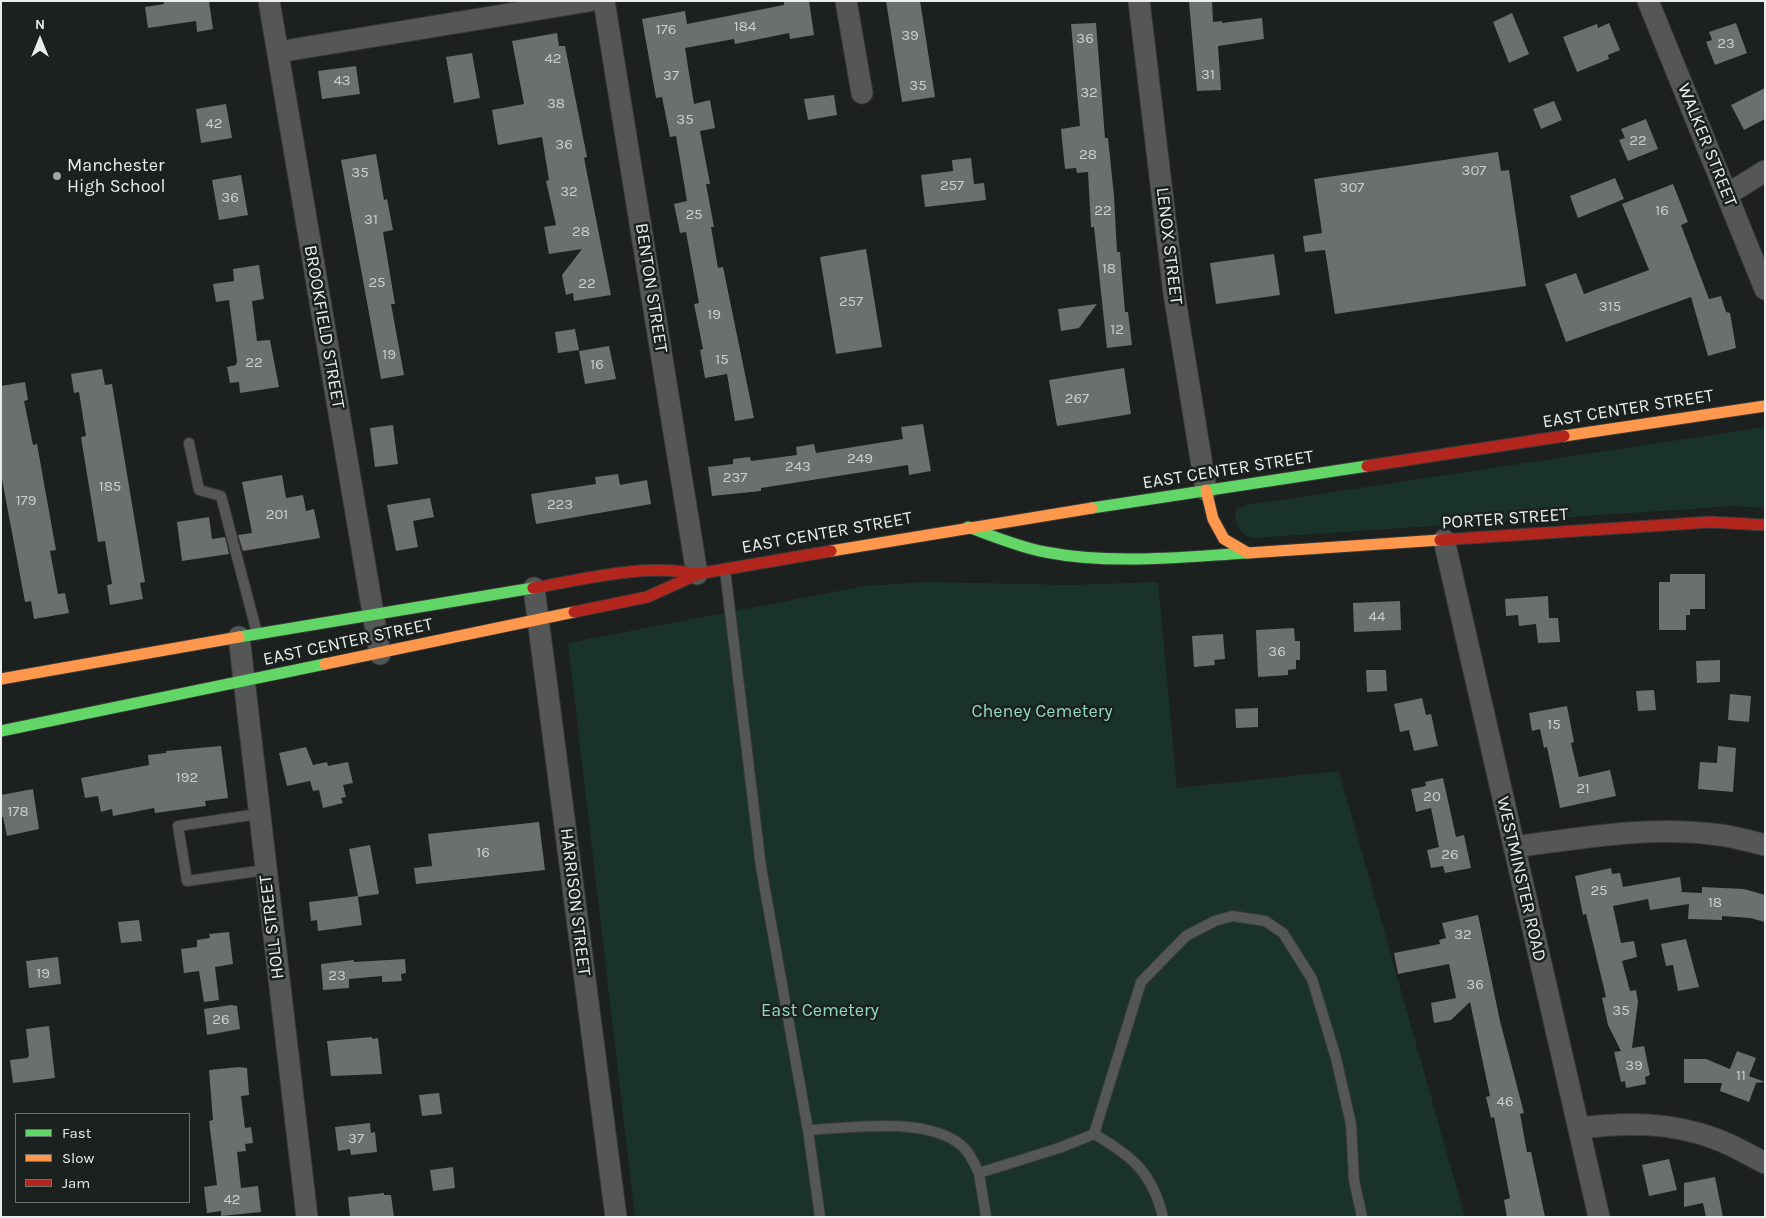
<!DOCTYPE html>
<style>
body{margin:0}
#map{position:relative;width:1766px;height:1218px;overflow:hidden;background:#1c201e;font-family:Karla,sans-serif}
canvas{display:block}
.frame{position:absolute;inset:0;border:2px solid #e9edeb;pointer-events:none}
.legend{position:absolute;left:15px;top:1113px;width:175px;height:90px;box-sizing:border-box;background:#1b211f;border:1px solid #6d7371;margin:0;padding:6px 9px;list-style:none;font-size:15px;color:#e9edeb}
.legend li{display:flex;align-items:center;gap:10px;height:25px}
.legend b{width:25px;border:1px solid #6d7371}
.north{position:absolute;left:15px;top:15px;width:50px;height:50px;-webkit-text-stroke:4px #1b211f;paint-order:stroke;rotate:0deg;font-size:14px;font-weight:700;line-height:20px;text-align:center;color:#e9edeb}
.north::after{content:'';display:block;margin:auto;width:18px;height:22px;background:#e9edeb;clip-path:polygon(50% 0,100% 100%,50% 72%,0 100%)}
</style>
<div id="map">
<canvas width="1766" height="1218"></canvas>
<div class="frame"></div>
<ul class="legend">
<li><b style="height:6px;background:#63d668"></b>Fast</li>
<li><b style="height:6px;background:#ff974d"></b>Slow</li>
<li><b style="height:6px;background:#b3261e"></b>Jam</li>
</ul>
<div class="north">N</div>
</div>
<script>
const context = document.querySelector('canvas').getContext('2d');
context.lineJoin = 'round';
function fill(path, color) { context.fillStyle = color; context.fill(path, 'evenodd'); }
function stroke(path, color, width, dash) { context.strokeStyle = color; context.lineWidth = width; context.lineCap = dash ? 'butt' : 'round'; context.setLineDash(dash || []); context.stroke(path); }
function label(font, color, halo, rows, align = 'center') {
  context.font = font + ' Karla,sans-serif'; context.lineWidth = 5; context.setLineDash([]); context.textBaseline = 'middle'; context.strokeStyle = halo; context.fillStyle = color; for (const [text, x, y, turn = 0] of rows) {
    context.save(); context.translate(x, y); context.rotate((+turn || 0) * Math.PI / 180); context.textAlign = isNaN(turn) ? turn : align; if (halo) context.strokeText(text, 0, 0); context.fillText(text, 0, 0); context.restore();
  }
}
fill(new Path2D(`
 M1765,427V508L1735,506L1254,538C1240,536 1233,522 1236,509L1247,505Z
 M927,582L1070,585L1158,582L1177,788L1339,771L1465,1217H635L568,643L865,586Z`), '#1a332a');
fill(new Path2D(`
 M164,1H209L213,29L197,32L196,21L148,28L145,7L164,4Z
 M784,1H809L814,35L790,39L789,33L735,44L734,39L685,48L694,104L710,100L715,128L700,131L710,184H706L714,227H711L718,268L723,267L754,418L735,421L727,374L705,378L700,350L703,349L694,304L699,303L686,232L680,233L674,204L687,201L676,136L670,137L662,97L656,98L642,19L685,11L687,24L784,5Z
 M886,1H920L935,97L902,102Z
 M1212,1L1213,22L1222,21V23L1262,18L1264,39L1218,46L1221,90L1197,91L1189,2Z
 M1512,13L1529,54L1509,63L1493,22Z
 M1096,23L1105,138H1108L1114,196L1117,252H1120L1125,312H1128L1132,345L1107,348L1094,227H1091L1088,172L1077,173L1076,168L1065,169L1061,129L1080,126L1071,24Z
 M1609,23L1620,50L1608,55L1609,59L1577,72L1563,37L1597,24L1598,28Z
 M1736,23L1747,53L1715,65L1706,42L1712,40L1709,32Z
 M557,33L559,46H565L587,157L584,158L611,295L574,301L573,293L566,295L562,275L582,249L549,254L544,227L556,225L546,181L549,180L542,137L498,145L492,110L524,104L512,41Z
 M472,53L480,98L454,103L446,57Z
 M356,66L360,94L322,99L318,71Z
 M1765,88V119L1744,130L1731,105Z
 M834,95L837,115L808,120L804,99Z
 M1554,101L1562,120L1541,129L1533,109Z
 M226,104L232,138L201,143L196,109Z
 M1646,119L1658,149L1628,161L1619,140L1625,138L1621,129Z
 M1498,152L1501,171L1509,170L1526,286L1335,314L1325,250L1305,252L1303,236L1322,233L1314,179Z
 M376,154L384,200L387,199L393,230L383,232L395,304H391L404,375L381,379L341,160Z
 M971,158L974,184L984,183L986,200L925,207L921,175L953,171L952,160Z
 M241,175L248,215L219,220L212,180Z
 M1615,178L1624,199L1578,218L1570,196Z
 M1673,184L1688,222L1681,225L1709,299L1721,296L1726,312L1730,313L1736,348L1708,356L1691,297L1566,342L1545,284L1576,273L1584,294L1649,270L1622,204Z
 M866,249L882,347L836,354L820,257Z
 M1274,254L1280,295L1216,304L1210,263Z
 M259,265L264,299L252,301L257,341L270,340L279,387L240,393L239,382L230,383L227,367L236,365L237,361L229,300L216,302L213,284L234,281L233,269Z
 M1097,304L1079,328L1061,331L1058,309Z
 M575,329L579,350L558,353L555,332Z
 M609,346L616,379L585,384L579,351Z
 M1124,368L1131,414L1057,426L1049,380Z
 M102,369L105,385L112,384L145,582L140,583L143,599L110,605L107,585L112,584L105,541L98,542L81,437L86,436L79,392L74,393L71,374Z
 M25,382L28,400L24,401L33,445L37,444L56,550L50,551L58,594L65,593L69,613L34,619L31,601L25,602L1,474V386Z
 M923,424L931,471L909,475L908,465L761,488V491L712,496L708,467L733,464V459L750,457L751,461L797,455L796,447L814,444L816,453L903,439L901,427Z
 M393,425L398,464L375,467L370,428Z
 M618,474L620,485L647,480L651,504L536,524L531,494L596,484L595,477Z
 M282,475L286,498L303,495L306,511L314,509L320,538L243,551L238,535L252,533L242,482Z
 M430,498L434,517L413,521L418,547L396,551L387,505Z
 M209,517L212,539L225,537L229,554L182,561L177,522Z
 M1670,574H1705V609H1690V615H1686V630H1659V582H1670Z
 M1548,596L1549,618H1558L1560,642L1538,643L1536,624L1519,626L1518,615L1506,616L1505,599Z
 M1400,601L1401,630L1354,632L1353,603Z
 M1294,628L1295,641H1300V660H1296V669L1288,670V675L1258,677L1256,630Z
 M1223,634L1225,659L1214,660L1215,665L1194,667L1192,636Z
 M1720,660V682L1697,683L1696,661Z
 M1366,670H1386L1387,691L1367,692Z
 M1654,690L1656,710L1638,711L1636,691Z
 M1730,694L1751,696L1749,722L1728,720Z
 M1422,698L1426,715L1431,714L1438,746L1414,751L1409,730L1400,732L1394,704Z
 M1567,706L1574,742L1571,743L1579,777L1610,770L1616,796L1560,808L1547,747L1544,748L1540,729L1532,731L1529,713Z
 M1258,708V727L1236,728L1235,709Z
 M221,746L228,798L205,801L206,806L155,813L154,808L113,816L112,809L101,812L98,796L85,798L81,778L149,765L148,755L166,753V751Z
 M1718,746L1736,748L1733,792L1698,789L1700,762L1717,763Z
 M306,747L313,765L327,762L328,766L348,762L353,783L343,785L346,797L341,798L343,803L323,808L319,790L313,791L310,781L287,786L279,753Z
 M1443,778L1456,837L1464,835L1471,868L1445,873L1443,866L1431,868L1427,850L1439,847L1431,808L1416,812L1411,789L1426,786L1425,782Z
 M33,789L39,829L7,836L3,817H1V795Z
 M539,822L545,870L416,884L414,868L432,866L428,834Z
 M370,845L379,894L358,897L362,925L318,931L317,920L311,921L309,902L358,896L349,849Z
 M1611,868L1612,874L1620,873L1623,887L1680,877L1682,891L1680,892L1702,893V887L1744,889L1765,895V922L1750,918L1722,916V920L1688,919L1689,904L1650,910L1648,899L1613,906L1621,943L1634,941L1637,957L1622,961L1630,991L1636,990L1638,1002L1632,1048L1644,1046L1650,1075L1645,1077L1646,1084L1626,1088L1625,1081L1621,1082L1614,1052L1621,1051L1608,1025L1602,998L1606,997L1586,914L1583,915L1575,876Z
 M1478,915L1500,1021L1524,1113L1520,1114L1527,1152H1531L1545,1217H1507L1504,1200L1510,1198L1494,1117L1491,1118L1486,1097L1490,1096L1470,1002L1451,1020L1434,1023L1431,1003L1456,998L1449,964L1398,974L1394,953L1440,944L1439,940L1446,938L1442,923Z
 M139,920L142,941L121,943L118,922Z
 M229,932L233,964L215,967L219,1000L204,1002L199,971L184,973L181,949L197,947V940L210,938L209,934Z
 M1686,939L1699,987L1678,991L1673,965L1666,966L1661,944Z
 M58,957L61,984L29,988L26,961Z
 M405,959L406,973L401,974L402,981L382,982V976L349,979V988L323,990L321,964L354,960V962Z
 M231,1005L237,1006L240,1029L207,1035L204,1009Z
 M49,1026L55,1078L13,1083L10,1060L27,1058L29,1056L26,1029Z
 M372,1037V1039L378,1038L382,1074L331,1076L327,1041Z
 M1737,1051L1756,1058L1749,1076L1765,1082L1756,1083L1749,1102L1720,1091L1722,1083H1684V1059H1706L1730,1069Z
 M239,1067L247,1068L249,1095L241,1096L245,1128L251,1127L253,1143L245,1144L246,1151L237,1152L241,1188L258,1186L261,1212L221,1216V1211L207,1213L204,1187L217,1185L209,1121L213,1120L209,1070Z
 M439,1093L442,1114L422,1116L419,1095Z
 M370,1123L371,1133L375,1132L377,1152L351,1155L350,1149L338,1151L335,1127Z
 M1669,1159L1677,1190L1649,1196L1642,1165Z
 M453,1167L455,1188L433,1191L430,1170Z
 M1715,1177L1723,1217H1706L1703,1203L1684,1207V1183Z
 M384,1193V1195H391L394,1217H350L348,1197Z`), '#6b6f6d');
const lane = new Path2D(`
 M189,443L199,490L221,496L257,633
 M725,570L761,867L808,1130L820,1217
 M258,814L178,826L187,881L265,870
 M808,1130C851,1128 920,1117 957,1142C968,1149 973,1161 979,1173
 M1094,1134C1132,1156 1152,1172 1163,1217
 M986,1217L979,1173L1059,1148L1094,1134L1141,982L1186,936L1215,921L1232,916L1265,921L1283,933L1312,979L1336,1058L1351,1124L1354,1180L1362,1217`);
const street = new Path2D(`
 M269,1L380,654
 M604,1L697,574
 M846,1L862,93
 M1139,1L1174,293L1206,490
 M1648,1L1765,289
 M278,52L589,1
 M1728,194L1765,171
 M1444,540L1599,1217
 M534,588L616,1217
 M239,637L307,1217
 M1514,847C1582,838 1651,825 1720,835C1735,837 1750,841 1765,845
 M1579,1128C1626,1122 1671,1122 1716,1139C1733,1145 1749,1155 1765,1163`);
const fast = new Path2D(`
 M1092,508L1367,466
 M968,527C993,536 1018,547 1045,552C1112,565 1180,557 1248,553
 M239,637L533,588
 M1,731L325,664`);
const slow = new Path2D(`
 M1564,436L1765,406
 M1206,490L1213,519L1224,539L1248,553L1440,540
 M831,551L1092,508
 M325,664L574,612
 M1,679L239,637`);
const jam = new Path2D(`
 M1367,466L1564,436
 M1440,540L1710,522L1765,525
 M533,588C586,579 643,563 697,574L831,551
 M574,612L647,597L696,575`);
stroke(lane, '#383a39', 12);
stroke(street, '#383a39', 23);
stroke(fast, '#383a39', 13);
stroke(slow, '#383a39', 13);
stroke(jam, '#383a39', 13);
stroke(lane, '#545756', 10);
stroke(street, '#545756', 21);
stroke(fast, '#63d668', 11);
stroke(slow, '#ff974d', 11);
stroke(jam, '#b3261e', 11);
for (const [x, y, r, color] of [
 [57,176,5,"#a1a5a3"]
]) { const dot = new Path2D(); dot.arc(x, y, r, 0, 2 * Math.PI); context.fillStyle = color; context.fill(dot); stroke(dot, '#1b211f', 2); }
label('15px', '#cacecc', null, [
 ["184",745,27],
 ["176",666,30],
 ["39",910,36],
 ["36",1085,39],
 ["23",1726,44],
 ["42",553,59],
 ["31",1208,75],
 ["37",671,76],
 ["43",342,81],
 ["35",918,86],
 ["32",1089,93],
 ["38",556,104],
 ["35",685,120],
 ["42",214,124],
 ["22",1638,141],
 ["36",564,145],
 ["28",1088,155],
 ["307",1474,171],
 ["35",360,173],
 ["257",952,186],
 ["307",1352,188],
 ["32",569,192],
 ["36",230,198],
 ["22",1103,211],
 ["16",1662,211],
 ["25",694,215],
 ["31",371,220],
 ["28",581,232],
 ["18",1109,269],
 ["25",377,283],
 ["22",587,284],
 ["257",851,302],
 ["315",1610,307],
 ["19",714,315],
 ["12",1117,330],
 ["19",389,355],
 ["15",722,360],
 ["22",254,363],
 ["16",597,365],
 ["267",1077,399],
 ["249",860,459],
 ["243",798,467],
 ["237",735,478],
 ["185",110,487],
 ["179",26,501],
 ["223",560,505],
 ["201",277,515],
 ["44",1377,617],
 ["36",1277,652],
 ["15",1554,725],
 ["192",187,778],
 ["21",1583,789],
 ["20",1432,797],
 ["178",18,812],
 ["16",483,853],
 ["26",1450,855],
 ["25",1599,891],
 ["18",1715,903],
 ["32",1463,935],
 ["19",43,974],
 ["23",337,976],
 ["36",1475,985],
 ["35",1621,1011],
 ["26",221,1020],
 ["39",1634,1066],
 ["11",1741,1076],
 ["46",1505,1102],
 ["37",356,1139],
 ["42",232,1200]
]);
label('18px', '#e9edeb', '#1b211f', [
 ["WALKER STREET",1707,145,68],
 ["LENOX STREET",1169,246,83],
 ["BENTON STREET",651,288,81],
 ["BROOKFIELD STREET",324,327,80],
 ["EAST CENTER STREET",1628,409,-9],
 ["EAST CENTER STREET",1228,470,-9],
 ["PORTER STREET",1505,519,-4],
 ["EAST CENTER STREET",827,533,-10],
 ["EAST CENTER STREET",348,642,-12],
 ["WESTMINSTER ROAD",1521,879,77],
 ["HARRISON STREET",575,902,83],
 ["HOLL STREET",272,927,-97]
]);
label('18px', '#e9edeb', '#1b211f', [
 ["Manchester",67,166],
 ["High School",67,187]
], 'left');
label('18px', '#91dabf', '#1b211f', [
 ["Cheney Cemetery",1042,712],
 ["East Cemetery",820,1011]
]);
</script>
